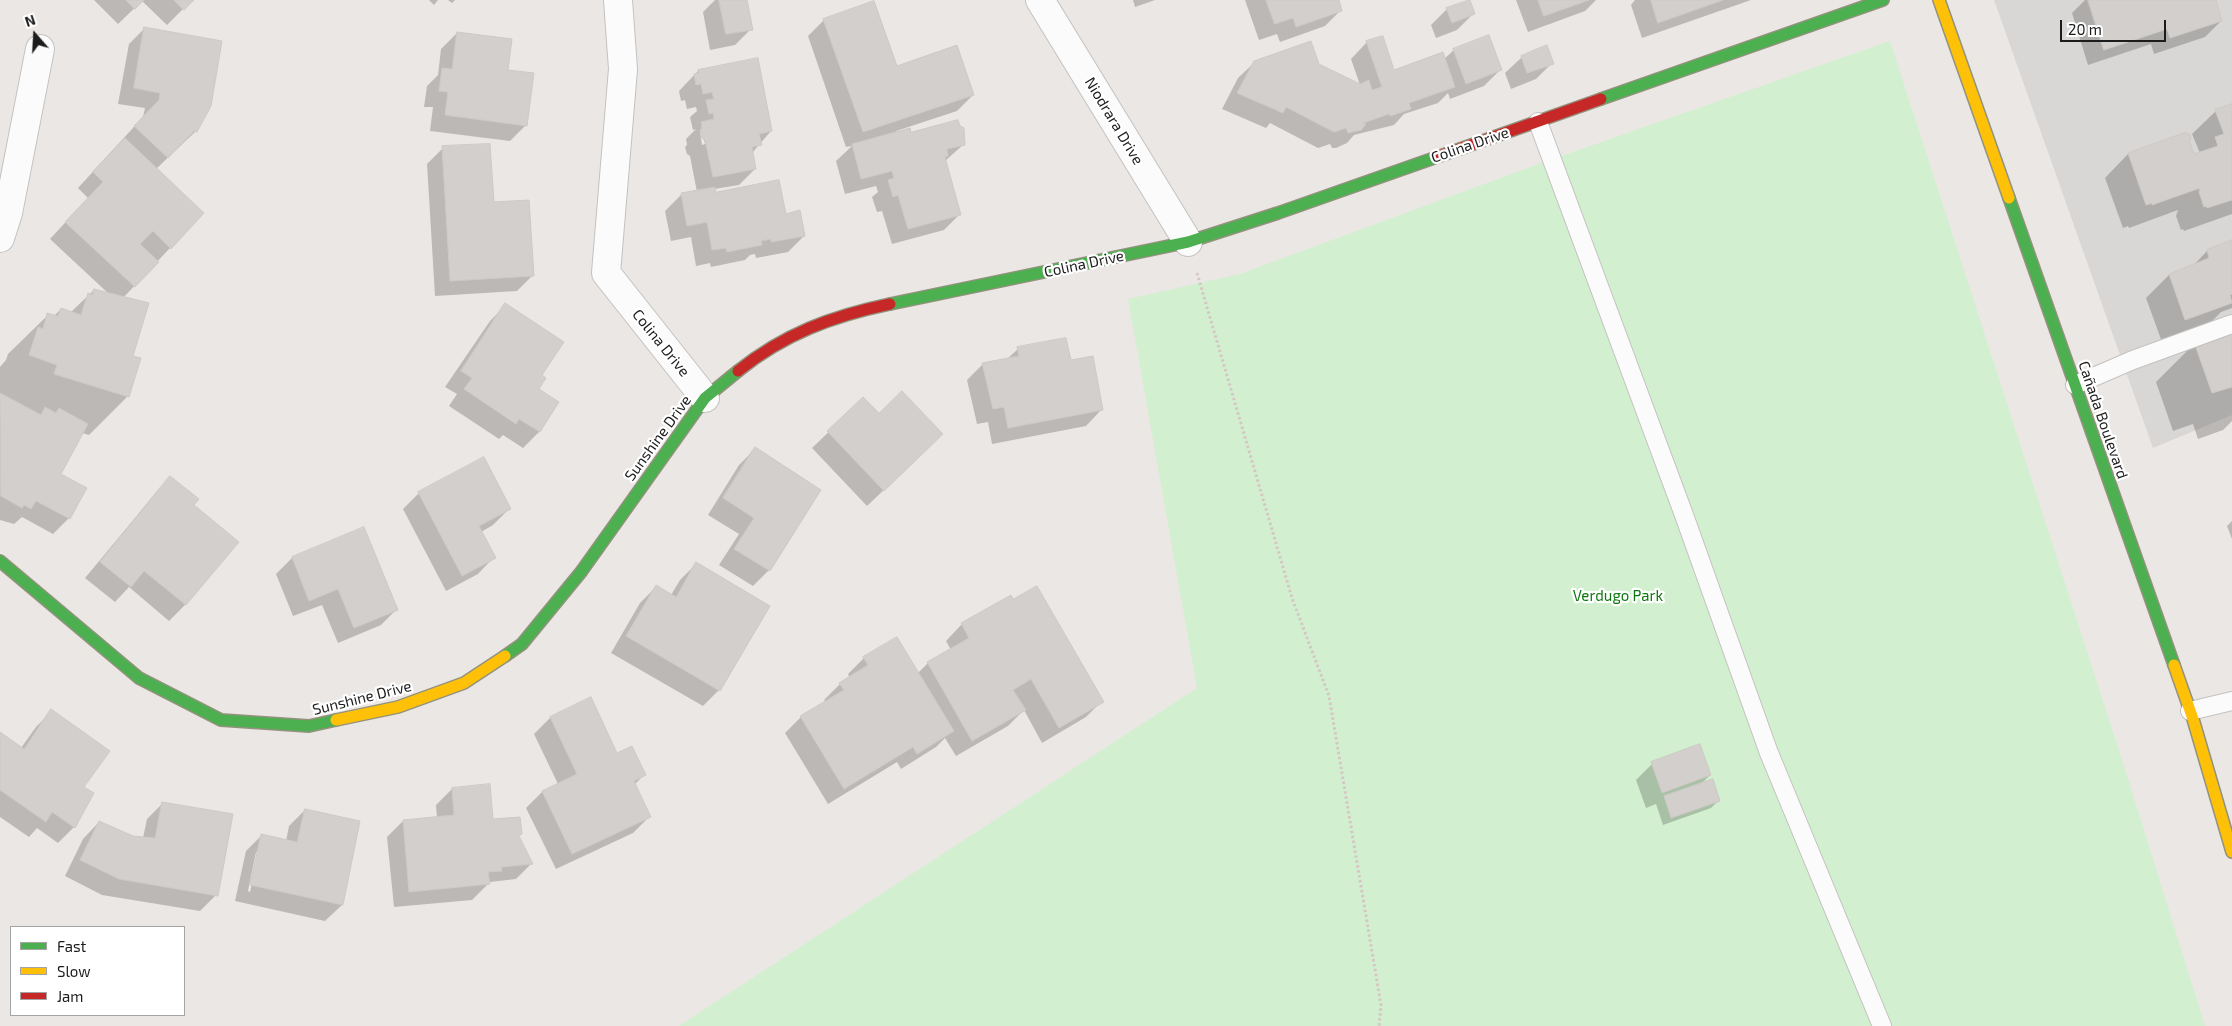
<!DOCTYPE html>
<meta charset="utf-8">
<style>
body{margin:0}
#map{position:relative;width:2232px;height:1026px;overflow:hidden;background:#eae7e4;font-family:"Exo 2",sans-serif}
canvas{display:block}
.legend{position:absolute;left:10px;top:926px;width:175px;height:90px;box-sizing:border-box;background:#fff;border:1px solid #a4a4a4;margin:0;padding:6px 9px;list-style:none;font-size:15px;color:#1c1c1c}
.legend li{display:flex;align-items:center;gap:10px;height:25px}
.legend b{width:25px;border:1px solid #a4a4a4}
.north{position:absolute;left:10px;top:10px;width:50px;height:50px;-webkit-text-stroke:4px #fff;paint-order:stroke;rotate:341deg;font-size:14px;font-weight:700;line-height:20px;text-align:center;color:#1c1c1c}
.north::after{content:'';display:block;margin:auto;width:18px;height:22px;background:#1c1c1c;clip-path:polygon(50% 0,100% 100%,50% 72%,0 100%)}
.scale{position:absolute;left:2060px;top:20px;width:106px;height:22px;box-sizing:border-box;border:2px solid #1c1c1c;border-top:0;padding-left:6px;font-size:15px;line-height:18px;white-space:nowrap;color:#1c1c1c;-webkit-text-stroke:4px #fff;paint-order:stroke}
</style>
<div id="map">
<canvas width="2232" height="1026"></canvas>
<ul class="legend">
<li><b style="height:6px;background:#4caf50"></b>Fast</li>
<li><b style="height:6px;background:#ffc107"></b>Slow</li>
<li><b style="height:6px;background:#c62828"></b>Jam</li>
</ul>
<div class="north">N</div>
<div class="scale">20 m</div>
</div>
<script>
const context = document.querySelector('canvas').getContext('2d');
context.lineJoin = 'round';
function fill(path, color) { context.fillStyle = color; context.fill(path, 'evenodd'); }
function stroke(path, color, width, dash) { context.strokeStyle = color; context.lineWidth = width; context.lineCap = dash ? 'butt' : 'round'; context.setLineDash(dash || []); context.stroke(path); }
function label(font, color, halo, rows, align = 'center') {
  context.font = font + ' "Exo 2",sans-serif'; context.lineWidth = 4.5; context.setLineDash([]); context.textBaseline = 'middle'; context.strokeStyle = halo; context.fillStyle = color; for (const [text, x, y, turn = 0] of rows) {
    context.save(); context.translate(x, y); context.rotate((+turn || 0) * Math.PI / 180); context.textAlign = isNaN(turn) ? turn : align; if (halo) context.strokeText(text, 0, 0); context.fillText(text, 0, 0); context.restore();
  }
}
fill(new Path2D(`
 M1994,0H2232V415L2153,448Z`), '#d9d7d6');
fill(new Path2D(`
 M1890,41L2123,763L2205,1026H679L1197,688L1128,299L1240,274L1533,166Z`), '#d2f0cf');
fill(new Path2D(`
 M94,0H192L167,25L142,1L118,24Z
 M429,0H438L434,5Z
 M448,0H455L452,3Z
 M715,0H746L751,29L735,45L710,50L703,12Z
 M1133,0H1155L1135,7Z
 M1245,0H1337L1341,10L1325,26L1280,42L1277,34L1259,40Z
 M1516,0H1596L1585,11L1528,32Z
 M1635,0H1751L1642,38L1631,5Z
 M2085,0H2214L2221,21L2205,37L2154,54L2151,44L2088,65L2072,13Z
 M1447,9L1473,14L1457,30L1436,38L1431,25Z
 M824,20L896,68L973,95L957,111L896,131V133L964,144L945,161L960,214L944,230L892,244L882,211L877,212L872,197L878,192L876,186L845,194L836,161L852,146L846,147L808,36Z
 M145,28L196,131L156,169L170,248L123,298L131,357L128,396L89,435L82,433L59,474L85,489L69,518L53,534L22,517L14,524L0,520V367L6,360L8,354L48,315L54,316L61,309L71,312L94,290L109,294L50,239L88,198L78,188L143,117L145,108L118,104L129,44Z
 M457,33L507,71L526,125L510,141L430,131L433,107H424L427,86L438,75L441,49Z
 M1367,42L1394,71L1444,59L1454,50L1500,70L1484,86L1450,99L1448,93L1438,103L1404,114L1394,125L1354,135L1347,143L1336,148H1332L1330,144L1318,148L1270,123L1266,128L1222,109L1238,78L1255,62L1318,65L1360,85L1351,59Z
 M1522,57L1552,63L1536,79L1511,89L1505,73Z
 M698,71L771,131L752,153L755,169L739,185L714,189L715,193L785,215L804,236L788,252L756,258L755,254L750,255L745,260L711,267L710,263L696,266L691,237L671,241L665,211L681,195L697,192L690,156L687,154L685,147L687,145L686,139L696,129L693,130L690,117L697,111L696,107L687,109L685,100L681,101L679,91ZM702,130L705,144L702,145L700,132Z
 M2232,105V214L2184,231L2183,229L2181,230L2176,216L2178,210L2129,228L2128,226L2123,228L2105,178L2128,154L2186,134L2193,156L2200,153L2192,134L2216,111Z
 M443,148L533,275L517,291L435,296L427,164Z
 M2232,242V308L2221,312L2208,325L2162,342L2146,298L2169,275L2193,266L2207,251Z
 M506,305L540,376L538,390L558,403L539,432L523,448L503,435L499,439L449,406L457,394L445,387L490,321Z
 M2232,330V421L2223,430L2198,439L2193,424L2173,431L2156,382L2195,343Z
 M1018,349L1070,361L1102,409L1086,426L992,444L988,422L977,424L967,380L983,364L1007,359Z
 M863,399L879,415L926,450L867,506L812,448Z
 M755,449L819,490L769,570L753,586L719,565L739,534L708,515L739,465Z
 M171,478L192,505L237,542L185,605L169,621L129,587L115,602L85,578L155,494Z
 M419,493L509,509L493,525L481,532L494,557L478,574L446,591L403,509Z
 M2232,521V539L2227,526Z
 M363,529L397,609L381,625L338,643L322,605L293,616L276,574L292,558Z
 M696,564L719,690L703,706L611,653L640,603L656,587L671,595L680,580Z
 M962,624L1102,701L1086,717L1042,743L1024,710L1008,726L956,756L945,738L936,747L901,769L897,762L828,804L785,733L801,717L826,702L824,700L840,684L850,678L848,674L864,658L918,673L928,663L951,650L946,641Z
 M590,699L616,755L644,775L634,785L649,817L633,833L556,869L526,808L542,792L558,784L534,734L550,718Z
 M52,711L83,787L74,827L58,843L37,828L29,837L0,817V734L21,748L36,727Z
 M1652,764L1710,775L1700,785L1719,800L1711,808L1663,825L1656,804L1646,808L1636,780Z
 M452,789L492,821L518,836L532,863L516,879L490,882L472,900L394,907L387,837L403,821L437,818L436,805Z
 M163,803L216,895L200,911L102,895L65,876L83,839L99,822L132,837L143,838L147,819Z
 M305,810L359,822L342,905L325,921L235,901L246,851L262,835L286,841L289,826ZM256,852H259L250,892L248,891Z`), '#0003');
const building = new Path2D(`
 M126,0H144L135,9Z
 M174,0H194L184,10Z
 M719,0H747L753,30L726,34Z
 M1266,0H1339L1342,11L1296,27L1293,18L1275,24Z
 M1470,0L1475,14L1452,23L1446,8Z
 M1538,0H1589L1544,16Z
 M1651,0H1723L1658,23Z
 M2088,0H2216L2222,21L2170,38L2167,29L2104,50Z
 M874,1L897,66L957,45L974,95L863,132L823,19Z
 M144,27L222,41L211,106L197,132L194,131L168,158L134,126L159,100L160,93L134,88Z
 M457,32L512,39L508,70L534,73L527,126L445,115L448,92L439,91L442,68L452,69Z
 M1489,35L1502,70L1466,84L1453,49Z
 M1383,36L1394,70L1443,52L1455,87L1409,103L1411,109L1390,116L1389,114L1363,123L1366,124L1361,130L1348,133L1346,128L1334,132L1286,107L1283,113L1237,93L1254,61L1311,41L1319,64L1360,84L1369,80L1372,90L1382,87L1366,41Z
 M1547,45L1554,64L1527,73L1521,56Z
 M758,58L772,131L759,134L762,145L752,147L756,169L713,177L705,140L702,138L700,130L702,128L701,122L714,119L713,113L709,114L706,100L714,99L712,92L703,94L701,84L696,85L694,74L699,73L698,70Z
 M2232,104V200L2207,208L2206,206L2204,207L2199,192L2200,188L2152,205V203L2146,205L2128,153L2186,132L2187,134H2190L2191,139L2189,140L2194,154L2218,146L2215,137L2224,134L2215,110Z
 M958,120L960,126L964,128L965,145L947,149L948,156L945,157L961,215L908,229L898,195L893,197L888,180L894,178L892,171L861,179L852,144L910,128L911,132Z
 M125,138L204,213L171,249L153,231L140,244L159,262L135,287L65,222L103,182L93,172Z
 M490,144L494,202L529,200L534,276L450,281L442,146Z
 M779,180L786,214L800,210L805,236L771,242V239L761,241L762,245L727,252L726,248L712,250L707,222L687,226L681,193L715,187L716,192Z
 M2232,240V294L2230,295L2232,303L2185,320L2169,274L2209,258L2207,250Z
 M94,289L149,303L133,356L141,358L129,397L54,374L57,365L29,355L38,327L43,329L47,313L58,316L61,308L81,315L88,293L92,295Z
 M505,303L564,342L542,375L546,378L539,389L559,402L540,432L519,419L516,424L464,389L472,378L461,371Z
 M2232,329V387L2212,393L2194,342Z
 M1066,338L1071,360L1093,356L1103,410L1008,428L1004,407L993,409L982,363L1019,356L1017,347Z
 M902,391L943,434L884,491L827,431L863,397L879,413Z
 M0,393L41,415L45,407L56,413L59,408L88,424L61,474L87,488L70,519L36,501L31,509L24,505L22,508L1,496Z
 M755,447L821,490L770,571L734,549L754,518L723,498Z
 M484,457L511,509L479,526L496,558L462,576L418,492Z
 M170,476L199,499L194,505L239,542L186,605L144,571L131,587L100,562Z
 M364,527L398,610L354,628L338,589L309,601L292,557Z
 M696,562L770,606L720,691L626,636L656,585L676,597Z
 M1037,586L1104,702L1059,728L1031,679L1013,690L1026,710L972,741L927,662L969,638L961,623L1011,595L1013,599Z
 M897,637L954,731L917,754L913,747L844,789L800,716L844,690L839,683L868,665L863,657Z
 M591,697L617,753L632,746L646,775L634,781L651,817L572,854L542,791L577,774L550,717Z
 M51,709L110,751L84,787L94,793L75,828L52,812L46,822L0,790V732L24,749Z
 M1700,744L1711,775L1662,793L1651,762Z
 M1713,779L1720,801L1671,818L1664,796Z
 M490,784L493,819L520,817L522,834L519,836L533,864L501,867L502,871L488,872L490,884L409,892L403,820L454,815L452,788Z
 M162,802L233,814L218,896L119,879L80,860L99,821L133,836L155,838Z
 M305,809L360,821L343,905L250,885L261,834L297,842Z`);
fill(building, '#d3cfcd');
stroke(building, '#cdc9c5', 1);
const lane = new Path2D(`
 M1538,122L1684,515L1769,753L1882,1026
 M2075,385L2133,360L2232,324
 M2190,711L2232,701`);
const street = new Path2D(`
 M618,0L623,69L606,273L705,398
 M1040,0L1188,242
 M0,238L8,213L40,49`);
const fast = new Path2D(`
 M1601,99L1883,0
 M2009,198L2174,665
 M890,304L1188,242L1278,213L1437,157
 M0,561L139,678L221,720L309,726L336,720
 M505,656L522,644L581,572L705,398L738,371`);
const slow = new Path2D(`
 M1939,0L2009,198
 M2174,665L2193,719L2232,852
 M336,720L398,707L464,683L505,656`);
const jam = new Path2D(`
 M1437,157L1601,99
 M738,371C784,334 832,316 890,304`);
stroke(lane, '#c3c2c0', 20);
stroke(street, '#c3c2c0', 30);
stroke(fast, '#93927d', 14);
stroke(slow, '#93927d', 14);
stroke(jam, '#93927d', 14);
stroke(new Path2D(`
 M1197,273L1292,598L1329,696L1381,1005L1379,1026`), '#d5c6c5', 3, [2.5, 2.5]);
stroke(lane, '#fcfbfb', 18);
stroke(street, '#fcfbfb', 28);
stroke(fast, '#4caf50', 11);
stroke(slow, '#ffc107', 11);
stroke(jam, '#c62828', 11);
label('15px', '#1c1c1c', '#fff', [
 ["Niodrara Drive",1114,121,59],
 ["Colina Drive",1470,145,-19],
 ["Colina Drive",1084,264,-12],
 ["Colina Drive",661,343,51],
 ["Cañada Boulevard",2103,420,71],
 ["Sunshine Drive",658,438,-54],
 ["Sunshine Drive",362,698,-14]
]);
label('15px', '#0d770d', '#fff', [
 ["Verdugo Park",1618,596]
]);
</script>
